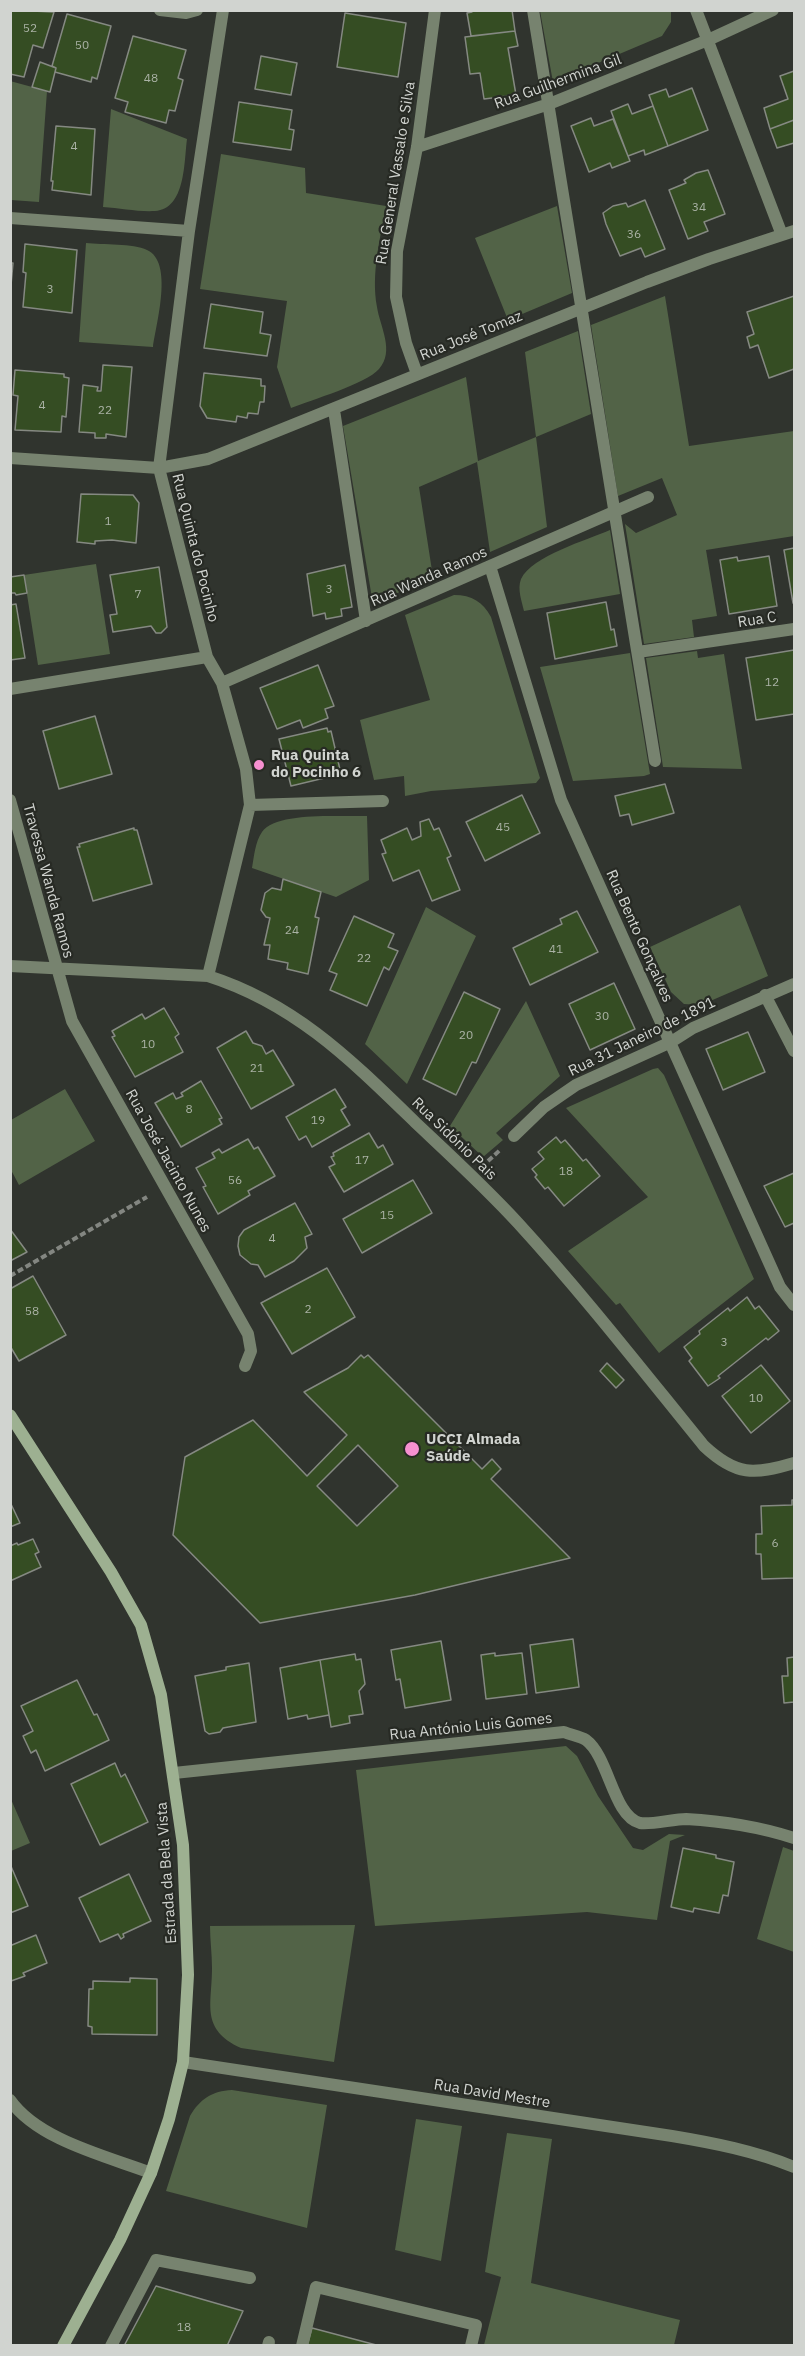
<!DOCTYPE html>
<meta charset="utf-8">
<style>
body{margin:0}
#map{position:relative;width:805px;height:2356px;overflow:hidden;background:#30342e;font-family:"IBM Plex Sans",sans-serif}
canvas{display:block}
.frame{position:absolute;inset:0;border:12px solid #d1d4d0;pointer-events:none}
</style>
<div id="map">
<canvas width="805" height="2356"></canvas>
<div class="frame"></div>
</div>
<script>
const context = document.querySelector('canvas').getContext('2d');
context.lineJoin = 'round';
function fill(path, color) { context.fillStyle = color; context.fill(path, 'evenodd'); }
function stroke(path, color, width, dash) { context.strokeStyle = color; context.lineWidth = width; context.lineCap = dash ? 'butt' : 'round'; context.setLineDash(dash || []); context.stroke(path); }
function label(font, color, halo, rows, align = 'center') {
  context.font = font + ' "IBM Plex Sans",sans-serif'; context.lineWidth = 4.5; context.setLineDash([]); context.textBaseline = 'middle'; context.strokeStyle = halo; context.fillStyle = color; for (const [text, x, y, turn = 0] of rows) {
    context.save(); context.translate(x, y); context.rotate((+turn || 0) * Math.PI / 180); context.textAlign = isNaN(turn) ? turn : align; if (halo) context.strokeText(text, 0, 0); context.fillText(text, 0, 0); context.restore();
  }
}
fill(new Path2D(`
 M671,10V22L662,36L553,82L540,11Z
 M10,81L47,91L39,202L11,200Z
 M111,109L187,139C184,161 186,209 155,211C138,212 120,208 103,207Z
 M221,154L305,168L306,193L386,206C380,239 371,274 377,307C380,327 395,351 379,369C366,384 311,400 291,408L277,367L287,301L200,289Z
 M557,206L572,293L508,320L475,238Z
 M86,243C103,245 133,243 147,250C174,262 156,324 153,347L79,342Z
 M665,296L689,446L794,431V536L706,550L717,616L692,620L694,637L644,644L625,524L636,533L677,515L662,478L618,496L591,325Z
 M578,331L591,414L536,437L547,527L490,552L477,462L419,487L433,577L373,604L343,426L466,377L478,461L536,437L525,352Z
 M610,530L620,594L524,611C522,602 517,589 521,579C532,556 587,540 610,530Z
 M96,564L110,654L38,665L24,575Z
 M454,595C472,595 483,602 491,617L540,778L536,783L431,791L405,796L404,776L374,780L360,720L430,700L405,615Z
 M697,651L698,658L724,654L742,769L663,767L646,658Z
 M630,653L650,774L644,776L573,781L540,667Z
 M367,816L369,880L336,897L252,868C254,857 255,842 262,832C276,811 343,817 367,816Z
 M740,905L768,976L701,1005L684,1004L671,992L650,947Z
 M426,907L476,936L407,1084L365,1044Z
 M526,1001L560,1076L496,1133L503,1140L483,1157L450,1126Z
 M658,1068L664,1075L754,1279L659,1353L620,1303L616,1305L568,1251L648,1197L566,1108L653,1069Z
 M65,1089L95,1141L19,1185L11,1170V1120Z
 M566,1746L577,1756L598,1796L633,1848L643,1850L669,1834L685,1835L670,1841L657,1920L587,1912L375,1926L356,1770Z
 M10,1797L30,1843L11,1851H10Z
 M783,1847L794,1851V1952L757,1939Z
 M355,1925L334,2062L241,2048C200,2029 212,2005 212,1968C212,1954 210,1940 210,1926Z
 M232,2090L327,2105L307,2228L166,2191L190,2116C200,2099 212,2091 232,2090Z
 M416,2119L462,2126L441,2261L395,2250Z
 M507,2133L552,2139L531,2283L680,2320L674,2345H484L501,2277L485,2272Z`), '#526347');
const building = new Path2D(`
 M10,10L54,12L43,48L33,45L24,77L10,74Z
 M471,10H512L515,31L471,36L467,13L472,12Z
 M345,13L406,23L398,77L337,67Z
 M67,14L111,26L97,79L92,77L91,82L55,72L56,68L52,66Z
 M515,31L518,46L508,48L516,95L484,99L480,73L470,74L465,37Z
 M133,36L186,50L178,78L183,80L175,111L169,110L166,123L125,112L128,102L115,98Z
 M261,56L297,63L291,95L255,89Z
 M40,62L56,68L50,92L32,87Z
 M794,71V120L770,129L764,108L788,99L780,76Z
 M692,88L708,130L668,146L649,95L666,89L669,97Z
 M239,102L292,110L289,129L294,130L291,150L233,142Z
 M628,104L632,114L653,106L668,146L645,155L644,150L628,156L611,111Z
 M591,118L594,126L613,119L630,161L612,168L610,163L589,172L571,126Z
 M794,120V143L777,148L770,129Z
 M56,126L95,129L91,195L52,190L53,181H51Z
 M708,170L725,214L704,222L708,231L688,239L669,190L686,183L684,180L696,173Z
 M645,200L665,249L645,257L641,248L620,256L606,224L603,213L613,206L626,203L628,207Z
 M25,244L77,250L72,313L23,307L26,273L23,272Z
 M10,263H13L10,296Z
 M794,296V369L769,378L758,345L750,348L747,337L754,334L747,312Z
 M211,304L263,312L260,333L271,335L267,356L204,348Z
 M103,365L132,367L126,437L106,434V438H95V433L79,432L83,385L98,387L97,391H101Z
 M15,370L64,374V377L69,378L66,417L62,416L61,432L15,430L18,396L13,395Z
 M204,373L261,379V386H265L264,402H260L258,414L248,413L247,418L237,416L236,422L207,418L200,406Z
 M81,494L133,495L139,503L136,543L112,540L95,541V544L77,542Z
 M794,548V603H793L784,550Z
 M769,556L777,606L729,614L720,560L737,557L738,561Z
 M345,565L352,607L341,609L342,616L326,619L325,613L313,616L307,574Z
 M159,567L167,627L161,633H156L151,626L113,632L110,615L117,614L110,575Z
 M24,575L27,593L16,595L15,593H10V577Z
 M606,602L611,630L614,629L617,646L555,659L547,613Z
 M16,604L25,658L10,660V605Z
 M794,650V714L756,720L746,658Z
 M318,665L334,706L325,709L328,718L303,728L300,720L277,729L260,688Z
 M95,716L112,774L59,789L43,731Z
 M327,728L328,732L331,731L341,774L291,786L279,739Z
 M665,784L674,813L632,825L629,814L620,816L615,796Z
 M522,795L540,833L485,861L466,822Z
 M429,819L434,830L439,828L451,856L447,858L460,890L432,901L419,870L393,881L382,854L386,853L381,840L407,828L412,840L421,836L420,822Z
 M134,828V830H137L152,884L93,901L77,847H80L79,844Z
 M283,879L321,892L315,917L319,918L308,974L287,969L288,963L268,959L270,945H264L270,918L266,917L261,910L265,893L272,888L281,890Z
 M577,911L598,952L530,985L513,948L562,924L560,919Z
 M354,916L394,934L388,947L398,951L389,970L384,967L367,1006L330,990L337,974L329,971Z
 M614,983L635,1029L590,1050L569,1004Z
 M464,992L500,1009L476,1063L472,1062L456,1095L423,1079Z
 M164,1008L179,1034L175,1037L183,1052L135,1077L112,1037L115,1036L112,1031L142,1014L145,1019Z
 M246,1031L253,1043L262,1046L266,1054L273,1050L294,1085L251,1109L217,1048Z
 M748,1032L765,1072L723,1090L706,1049Z
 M201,1081L222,1118L219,1119L222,1124L181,1147L155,1103L173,1093L176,1099L183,1096L181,1093Z
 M335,1089L346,1107L341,1110L350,1125L312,1147L306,1136L299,1140L286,1117Z
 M369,1133L378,1148L383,1145L393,1164L344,1192L329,1167L335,1164L331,1157L334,1156L333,1153Z
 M556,1137L561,1143L565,1140L583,1161L586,1159L600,1176L564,1206L548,1187L545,1189L535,1177L537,1175L532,1169L544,1159L538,1152Z
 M248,1139L254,1149L258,1147L275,1176L248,1191L250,1195L218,1214L203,1187L206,1186L196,1168L215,1158L212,1153L219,1149L222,1153Z
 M794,1173V1223L785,1227L764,1186Z
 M413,1180L432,1213L362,1253L343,1219Z
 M295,1203L312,1234L305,1237L307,1248L294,1261L265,1277L258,1265L251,1264L240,1255L238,1246L239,1237L244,1230Z
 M10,1229L27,1252L10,1261Z
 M327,1268L355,1317L292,1354L261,1303Z
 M33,1276L66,1335L19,1361L10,1346V1289Z
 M747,1297L755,1309L759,1306L779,1331L768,1340L766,1338L718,1376L720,1378L708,1386L689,1361L692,1358L684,1347L700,1334L699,1331L728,1308L730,1311Z
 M361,1355L364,1358L368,1355L482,1469L492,1459L501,1469L491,1479L570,1558L415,1595L260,1623L173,1535L185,1457L253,1420L307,1476L347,1435L304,1392L348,1368ZM358,1445L398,1486L357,1526L317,1486Z
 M607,1363L624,1380L616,1388L600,1371Z
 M761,1365L790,1401L751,1433L722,1396Z
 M792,1500H794V1578L762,1579L761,1554H756V1534H762L761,1506L792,1505Z
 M10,1502L20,1523L10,1527Z
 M33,1539L39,1552L35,1554L41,1567L10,1581V1546L17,1543L18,1545Z
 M573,1639L579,1687L536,1693L530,1645Z
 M441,1641L451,1700L405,1708L400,1679L396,1680L391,1650Z
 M495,1653V1656L522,1653L527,1694L486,1699L481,1655Z
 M355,1654L356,1660L361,1659L365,1684L359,1691L363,1714L349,1716L350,1723L331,1727L320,1660Z
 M794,1657V1702L784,1703L782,1676H788L787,1658Z
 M320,1660L329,1715L308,1719L307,1715L288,1719L280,1668Z
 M249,1663L256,1722L223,1728L220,1732L209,1734L205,1731L195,1676L226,1670V1667Z
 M77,1680L94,1715L97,1714L109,1740L45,1771L36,1750L31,1753L23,1736L33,1731L21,1706Z
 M115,1763L121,1777L125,1774L148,1822L100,1845L71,1784Z
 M683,1848L716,1855V1858L734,1862L728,1896L723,1895L719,1913L694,1908L693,1912L671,1907Z
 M10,1864L28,1906L10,1913Z
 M129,1874L151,1921L123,1934L124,1937L121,1939L118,1934L100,1942L79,1898Z
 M36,1935L47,1963L23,1973L25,1976L11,1981L10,1943L12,1945Z
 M130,1978L157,1979V2035L92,2034V2027L88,2026L89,1989H93V1981L130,1982Z
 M156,2286L243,2311L227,2346H124Z
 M312,2328L380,2346H307Z`);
fill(building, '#354d23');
stroke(building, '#858982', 1.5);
stroke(new Path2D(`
 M488,1161L500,1150
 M10,1276L147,1197`), '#838681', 4, [6, 3]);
stroke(new Path2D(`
 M111,2346L156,2260L250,2278
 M268,2346L269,2342
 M302,2346L316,2287L476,2325L471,2346`), '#77836f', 12);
stroke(new Path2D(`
 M160,10L186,13L197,10
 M533,10L655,761
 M696,10L782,235
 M417,147L549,104L708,40L773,10
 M10,218L189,231
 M417,374L406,343L396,297L397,251L417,147L435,10
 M334,410L366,621
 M10,458L159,468L208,459L647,282L709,259L794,231
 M490,566L561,800L780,1287L794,1305
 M638,652L794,629
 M222,683L648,497
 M10,689L207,657
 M10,800L72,1021L248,1334L251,1351L245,1366
 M250,805L383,801
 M10,966L208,976C296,1004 352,1061 417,1124C451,1156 486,1188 518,1223C583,1294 643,1371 704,1446C736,1476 754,1475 794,1463
 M208,976L250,805L246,769L222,683L207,657L159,468L189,231L223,10
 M765,995L794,1051
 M514,1136L544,1107L576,1085L671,1042L693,1028L794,984
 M174,1773L564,1732C571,1735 580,1736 586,1740C609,1757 613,1816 640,1823C650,1825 674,1819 686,1819C722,1821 760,1827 794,1838
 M183,2062L672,2136C714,2143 755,2151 794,2167
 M10,2100C38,2140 106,2156 151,2173`), '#77836f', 12);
stroke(new Path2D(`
 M10,1415L111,1572L141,1625L161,1695L183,1845L188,1975L183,2062L169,2119L151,2173L120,2240L63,2346`), '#9db091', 12);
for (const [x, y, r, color] of [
 [259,765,6,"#f690d0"],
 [412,1449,8,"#f690d0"]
]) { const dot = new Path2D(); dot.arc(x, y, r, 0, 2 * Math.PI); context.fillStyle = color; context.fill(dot); stroke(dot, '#272a24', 2); }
label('12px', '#aab2a5', null, [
 ["52",30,29],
 ["50",82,46],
 ["48",151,79],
 ["4",74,147],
 ["34",699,208],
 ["36",634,235],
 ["3",50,290],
 ["4",42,406],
 ["22",105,411],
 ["1",108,522],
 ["3",329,590],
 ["7",138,595],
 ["12",772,683],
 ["45",503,828],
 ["24",292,931],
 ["41",556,950],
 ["22",364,959],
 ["30",602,1017],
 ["20",466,1036],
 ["10",148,1045],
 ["21",257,1069],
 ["8",189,1110],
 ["19",318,1121],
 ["17",362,1161],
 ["18",566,1172],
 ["56",235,1181],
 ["15",387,1216],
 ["4",272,1239],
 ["2",308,1310],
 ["58",32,1312],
 ["3",724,1343],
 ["10",756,1399],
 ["6",775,1544],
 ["18",184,2328]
]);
label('15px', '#d1d4d0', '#272a24', [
 ["Rua Guilhermina Gil",558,82,-20],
 ["Rua General Vassalo e Silva",396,173,-81],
 ["Rua José Tomaz",471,336,-22],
 ["Rua Quinta do Pocinho",195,548,76],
 ["Rua Wanda Ramos",429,577,-24],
 ["Rua C",757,620,-9],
 ["Travessa Wanda Ramos",48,881,75],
 ["Rua Bento Gonçalves",639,936,66],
 ["Rua 31 Janeiro de 1891",642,1037,-26],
 ["Rua Sidónio Pais",454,1139,44],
 ["Rua José Jacinto Nunes",168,1161,61],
 ["Rua António Luis Gomes",471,1727,-6],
 ["Estrada da Bela Vista",167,1873,-94],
 ["Rua David Mestre",492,2094,9]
]);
label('bold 15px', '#d1d4d0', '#272a24', [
 ["Rua Quinta",271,756],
 ["do Pocinho 6",271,773],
 ["UCCI Almada",426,1440],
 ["Saúde",426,1457]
], 'left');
</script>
